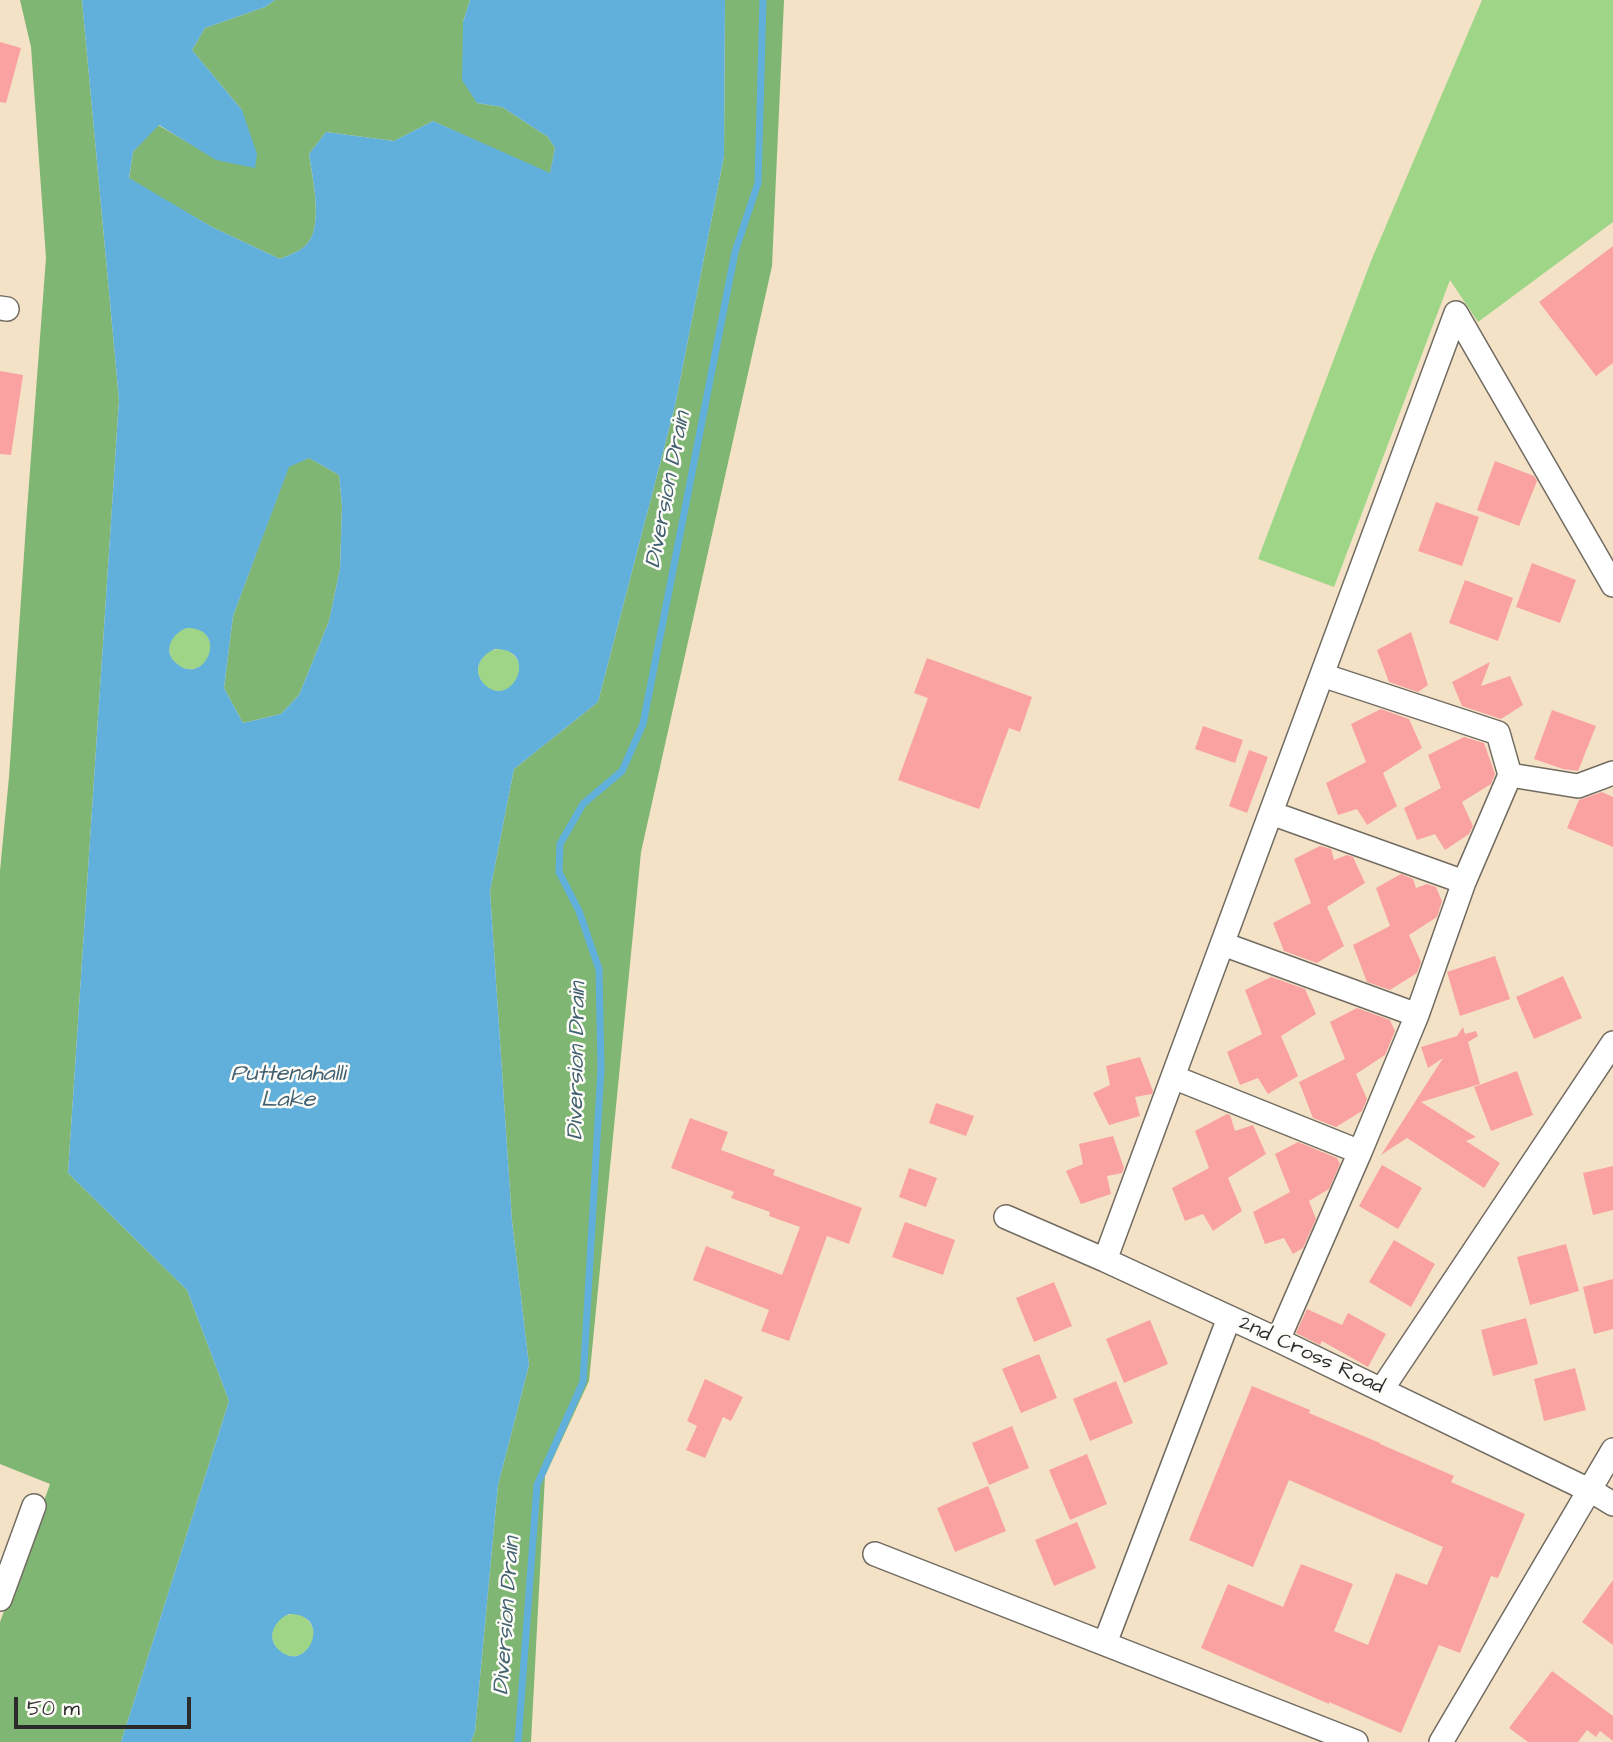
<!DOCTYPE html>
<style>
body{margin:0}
#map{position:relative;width:1613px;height:1742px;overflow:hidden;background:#f3e2c6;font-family:"Architects Daughter",sans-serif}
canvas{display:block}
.scale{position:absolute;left:14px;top:1697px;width:177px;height:32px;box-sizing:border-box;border:4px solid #2b2b2b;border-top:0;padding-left:9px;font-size:21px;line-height:24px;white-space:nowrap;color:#2b2b2b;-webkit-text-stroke:5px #fdfcf7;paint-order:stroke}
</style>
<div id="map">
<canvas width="1613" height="1742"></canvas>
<div class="scale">50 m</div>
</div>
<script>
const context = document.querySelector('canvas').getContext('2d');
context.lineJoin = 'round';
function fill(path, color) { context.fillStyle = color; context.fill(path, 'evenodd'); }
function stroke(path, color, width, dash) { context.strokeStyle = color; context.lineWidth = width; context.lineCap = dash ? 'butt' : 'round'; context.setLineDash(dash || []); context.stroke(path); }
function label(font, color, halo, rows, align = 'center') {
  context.font = font + ' "Architects Daughter",sans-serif'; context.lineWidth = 5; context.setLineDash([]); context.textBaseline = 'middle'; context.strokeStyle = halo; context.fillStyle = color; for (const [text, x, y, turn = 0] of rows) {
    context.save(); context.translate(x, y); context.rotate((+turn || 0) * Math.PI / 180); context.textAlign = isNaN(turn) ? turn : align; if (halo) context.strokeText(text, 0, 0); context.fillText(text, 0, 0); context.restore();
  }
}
fill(new Path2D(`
 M1482,0H1613V222L1478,322L1450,280L1334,587L1258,559L1371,261Z
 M169 648a21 21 0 1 1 42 0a21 21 0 1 1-42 0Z
 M478 670a21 21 0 1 1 42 0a21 21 0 1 1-42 0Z
 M272 1635a21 21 0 1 1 42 0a21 21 0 1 1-42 0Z`), '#9fd587');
fill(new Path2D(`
 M20,0H82L119,400L68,1173L187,1290L229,1401L121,1742H0V1622L50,1484L0,1464V871L9,777L27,510L46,258L31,47Z
 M275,0H470L463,22L477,103L502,107L548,137L555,148L550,174L433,121L394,141L326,132L309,154C312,177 325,229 305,246C299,252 288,255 280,259L212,227L129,179L133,152L158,125L216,159L242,110L192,50L205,28L265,7Z
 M725,0H784L772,266L641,852L589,1381L545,1476L531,1742H471L475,1731L498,1485L529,1365L512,1221L490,891L514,769L598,702L675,406L724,156Z
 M309,458L339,475L342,506L340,569L329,621L299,695L281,714L243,723L224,688L233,616L289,466Z`), '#7fb674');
fill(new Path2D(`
 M82,0H275L265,7L205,28L192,50L242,110L257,154L255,168L216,160L159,125L133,152L129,178L212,227L280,259C288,255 299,252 305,246C325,229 312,176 309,154L326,132L394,141L433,121L550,173L555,148L548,137L502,107L477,103L462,80L463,22L470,0H725L724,156L675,406L598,702L514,769L490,891L512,1221L529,1365L498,1485L475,1731L471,1742H121L229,1401L187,1290L68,1173L119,400ZM309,458L339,475L342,506L340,569L329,621L299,695L281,714L243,723L224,688L233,616L289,467ZM186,628C231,627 205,689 176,663C162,651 172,634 186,628ZM495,649C541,649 512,710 485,685C471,671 480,655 495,649ZM289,1614C335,1614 307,1676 279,1650C265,1637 275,1620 289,1614Z`), '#61afdb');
stroke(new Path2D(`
 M518,1742L537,1485L583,1382L601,1069L599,969L579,911L559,872L560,844L583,804L622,771L643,724L735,252L758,183L763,0`), '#61afdb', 7);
fill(new Path2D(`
 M0,42L21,48L6,103L0,102Z
 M1613,246V363L1596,376L1539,302Z
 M0,371L23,375L11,455L0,454Z
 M1495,461L1534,476L1537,481L1519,526L1477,510Z
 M1436,502L1479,517L1462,566L1418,551Z
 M1532,563L1576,580L1560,623L1516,607Z
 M1465,580L1513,598L1498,641L1449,623Z
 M1411,632L1428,685L1418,692L1389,682L1377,650Z
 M927,658L1032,697L1020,732L1009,728L979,809L898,780L928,698L914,693Z
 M1490,662L1481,686L1510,676L1523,705L1501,719L1462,706L1452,682Z
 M1381,709L1409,719L1422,748L1383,773L1397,806L1367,825L1357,809L1338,815L1326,783L1366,762L1351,724Z
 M1552,710L1596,726L1578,771L1563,769L1534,759Z
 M1203,726L1243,740L1235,763L1195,749Z
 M1464,737L1484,743L1495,774L1491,784L1462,802L1473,826L1469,834L1445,850L1435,834L1417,840L1404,808L1441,788L1428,755Z
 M1249,750L1268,757L1247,813L1229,806Z
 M1602,792L1613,797V847L1567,828L1579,800Z
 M1320,846L1331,849L1334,860L1347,855L1353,857L1365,883L1327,907L1344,946L1317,963L1284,951L1273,923L1311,903L1294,859Z
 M1401,874L1413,879L1416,888L1427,884L1436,887L1442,901L1437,917L1409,935L1421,962L1417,973L1390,990L1367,982L1353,945L1390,926L1376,888Z
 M1495,956L1510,999L1460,1016L1447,972Z
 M1563,976L1582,1018L1534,1039L1516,997Z
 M1271,977L1305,989L1316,1014L1281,1036L1298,1076L1268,1094L1258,1078L1240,1085L1227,1052L1262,1034L1245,990Z
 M1357,1008L1390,1020L1395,1031L1385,1055L1356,1074L1367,1099L1362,1111L1336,1127L1313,1118L1299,1082L1345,1059L1330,1022Z
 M1463,1027L1465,1034L1476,1031L1478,1036L1468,1042L1480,1084L1421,1102L1476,1137L1466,1141L1500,1163L1484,1188L1407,1138L1381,1155L1443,1058L1428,1068L1421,1047L1457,1036Z
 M1140,1057L1153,1091L1152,1094L1135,1097L1140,1116L1109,1125L1093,1093L1110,1085L1106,1066Z
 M1517,1071L1533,1115L1491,1131L1474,1087Z
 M936,1103L974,1116L966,1136L929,1123Z
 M1227,1114L1230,1115L1235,1131L1253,1125L1266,1154L1228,1178L1242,1211L1213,1231L1203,1214L1185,1221L1172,1188L1209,1168L1195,1131Z
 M690,1118L728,1132L721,1150L775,1170L773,1175L862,1208L849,1244L827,1236L789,1341L761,1331L769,1310L693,1280L706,1246L782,1275L800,1227L769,1216L770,1212L731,1198L734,1192L671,1168Z
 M1113,1136L1124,1168L1122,1173L1107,1176L1111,1194L1081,1204L1066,1171L1083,1164L1079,1144Z
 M1298,1142L1337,1158L1340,1164L1329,1189L1309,1201L1316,1219L1303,1248L1293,1254L1284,1238L1265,1244L1253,1212L1290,1192L1275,1154Z
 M1382,1165L1422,1188L1398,1229L1359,1206Z
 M1613,1166V1210L1593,1215L1583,1173Z
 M909,1168L937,1178L926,1207L899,1197Z
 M905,1222L955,1240L943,1275L892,1257Z
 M1394,1240L1435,1264L1411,1307L1369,1282Z
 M1566,1244L1579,1291L1530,1305L1517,1257Z
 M1613,1279V1329L1594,1334L1583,1287Z
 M1054,1282L1072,1326L1034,1342L1016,1298Z
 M1307,1309L1342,1325L1348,1313L1386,1334L1368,1367L1322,1341L1320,1345L1296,1333Z
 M1526,1318L1538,1364L1493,1376L1481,1330Z
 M1150,1320L1168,1364L1124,1383L1106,1339Z
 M1039,1354L1057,1398L1021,1413L1002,1369Z
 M1575,1368L1586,1410L1544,1421L1534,1379Z
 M705,1379L743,1397L731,1421L723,1417L705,1458L686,1450L697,1426L687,1421Z
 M1116,1381L1133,1423L1090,1441L1073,1399Z
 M1252,1386L1310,1410L1309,1413L1380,1443V1444L1454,1476L1451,1482L1525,1514L1498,1578L1491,1576L1460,1653L1439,1645L1401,1733L1329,1702V1704L1201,1648L1228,1584L1283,1607L1301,1564L1353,1584L1334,1631L1368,1645L1396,1573L1427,1585L1443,1547L1289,1480L1253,1567L1189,1540Z
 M1012,1426L1029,1468L989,1485L972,1443Z
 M1087,1454L1107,1504L1070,1520L1049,1470Z
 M988,1486L1006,1531L955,1552L937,1508Z
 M1077,1522L1096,1568L1054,1586L1035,1540Z
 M1613,1580V1645L1582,1622Z
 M1552,1671L1613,1716V1741L1600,1731L1596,1737L1587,1730L1578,1742H1528L1509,1728Z`), '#faa2a2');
const minor = new Path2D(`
 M0,308L7,309
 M1322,675L1498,733L1510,775
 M1271,813L1464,882L1510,775L1578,786L1613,773
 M1223,944L1417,1015
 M1173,1077L1360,1152L1417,1015L1464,882
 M1006,1217L1105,1260L1278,1340L1595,1493L1613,1504
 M1105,1260L1456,313L1613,585
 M1278,1340L1360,1152
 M1382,1389L1613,1043
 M875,1554L1356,1742
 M0,1599L34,1506
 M1105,1643L1229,1318
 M1441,1742L1613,1450`);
stroke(minor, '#716b61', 26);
stroke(minor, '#fff', 23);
label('21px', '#2b2b2b', '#fdfcf7', [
 ["2nd Cross Road",1311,1356,25]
]);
label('italic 23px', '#416071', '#fdfcf7', [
 ["Diversion Drain",669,490,-79],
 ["Diversion Drain",578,1061,-89],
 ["Puttenahalli",288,1075],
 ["Lake",288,1101],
 ["Diversion Drain",508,1616,-86]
]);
</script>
